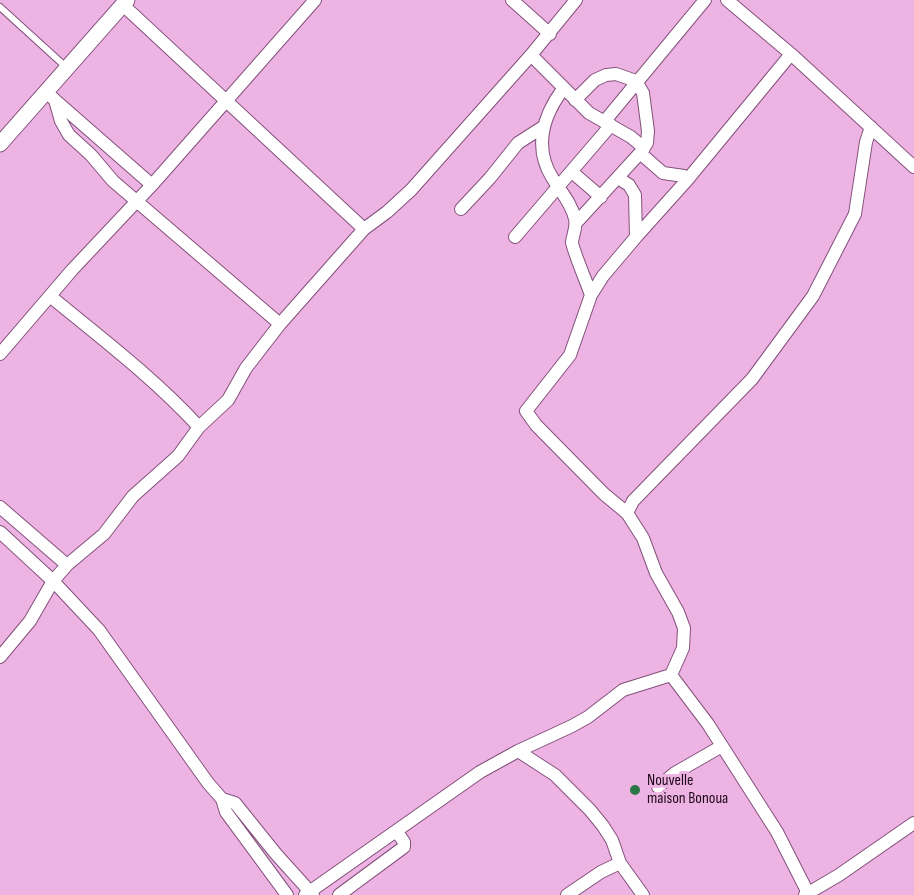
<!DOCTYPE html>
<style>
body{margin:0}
canvas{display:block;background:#edb3e3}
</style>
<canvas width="914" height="895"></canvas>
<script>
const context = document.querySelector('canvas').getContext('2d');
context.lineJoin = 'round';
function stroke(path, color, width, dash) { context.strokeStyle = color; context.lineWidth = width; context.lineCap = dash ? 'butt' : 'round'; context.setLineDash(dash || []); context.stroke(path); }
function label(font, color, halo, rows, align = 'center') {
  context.font = font + ' "Sofia Sans Condensed",sans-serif'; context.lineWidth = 6; context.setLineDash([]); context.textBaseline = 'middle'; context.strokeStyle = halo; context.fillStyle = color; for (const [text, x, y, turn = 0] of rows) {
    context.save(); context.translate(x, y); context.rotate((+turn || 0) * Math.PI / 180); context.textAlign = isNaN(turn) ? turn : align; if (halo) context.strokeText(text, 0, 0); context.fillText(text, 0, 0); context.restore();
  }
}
const service = new Path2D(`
 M0,7L66,67`);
const minor = new Path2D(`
 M512,0L550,34
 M727,0L791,54L914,167
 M123,5L364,229
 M531,55L589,113L631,137L644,148
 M563,89C543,116 533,148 553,179C561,192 572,204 575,219C577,227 573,234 572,242C572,248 588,286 591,295
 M46,92L55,100L61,121L69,135L91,155L113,181L280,324
 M575,100L595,80L606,75L616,74L636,81L643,93L648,131L647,143L640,153L576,223
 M56,101L152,185
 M604,122L705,0
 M572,172L601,197
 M618,178L629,185L635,195L636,237L603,276L591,295L570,355L526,411L536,425L604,494L627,513L643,538L656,573L678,612L684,628L683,648L671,675
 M688,179L791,54
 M461,209L490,178L518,143L543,127
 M515,237L611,125
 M636,237L688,179L684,176L663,173L640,153
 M50,296C101,338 154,378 199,427
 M0,354L72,270L152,185L315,0
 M0,507L67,565
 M627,513L633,501L752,379L813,296L855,214L866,142L871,127
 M0,532L53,581L99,630L208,783L222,799L226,812L287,895
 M0,657L30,621L53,581L67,565L104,534L133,496L178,456L199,427L228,400L246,368L280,324L364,229L387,212L411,190L531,55L576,0
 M518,751L555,775L590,810L603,826L612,840L620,863L643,895
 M658,787L675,773L722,746
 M222,799L235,803L276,854L313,895
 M305,895L480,772L518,751L572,726L588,717L623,690L671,675L708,724L777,832L809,895
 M339,895L404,847V842L397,832
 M567,895L601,872L620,863
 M805,895L839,875L914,823`);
const tertiary = new Path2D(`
 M0,144L127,0`);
stroke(service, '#83507b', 8);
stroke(minor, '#83507b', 14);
stroke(tertiary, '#83507b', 17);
stroke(service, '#fff', 6);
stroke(minor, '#fff', 12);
stroke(tertiary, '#fff', 15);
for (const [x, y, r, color] of [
 [635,790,6,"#297746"]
]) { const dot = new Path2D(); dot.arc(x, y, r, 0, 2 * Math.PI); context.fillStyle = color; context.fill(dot); stroke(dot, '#edb3e3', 2); }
label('16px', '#1d091a', '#edb3e3', [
 ["Nouvelle",647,781],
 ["maison Bonoua",647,799]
], 'left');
</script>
